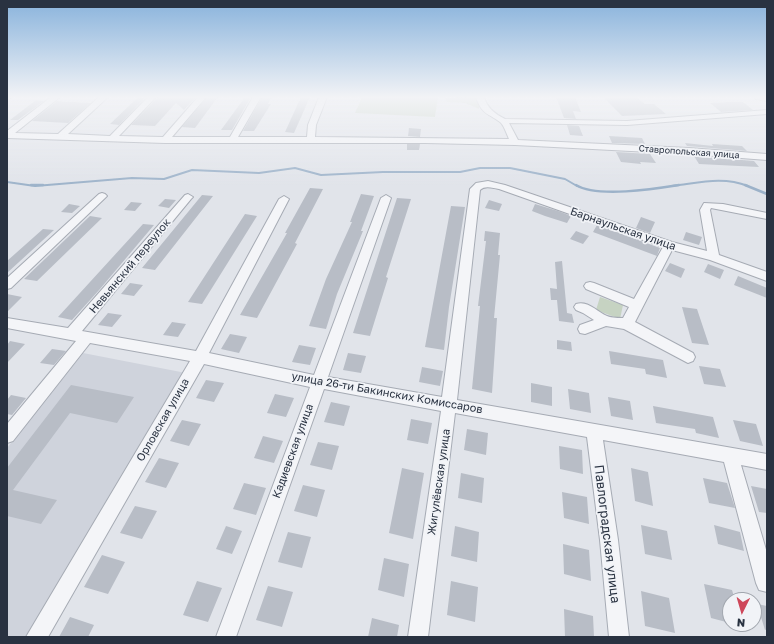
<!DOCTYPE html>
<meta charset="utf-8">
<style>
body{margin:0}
#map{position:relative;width:774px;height:644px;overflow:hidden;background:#e1e4ea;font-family:"Golos Text",sans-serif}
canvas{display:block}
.frame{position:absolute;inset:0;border:8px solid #293241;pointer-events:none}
.north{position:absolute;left:722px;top:592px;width:40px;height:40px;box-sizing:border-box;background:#f1f3f7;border:1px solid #a1a6ae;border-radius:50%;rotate:185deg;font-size:11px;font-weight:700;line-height:16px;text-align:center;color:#293241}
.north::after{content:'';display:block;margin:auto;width:14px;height:18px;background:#ce475a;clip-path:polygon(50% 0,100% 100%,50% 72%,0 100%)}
</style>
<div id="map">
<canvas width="774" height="644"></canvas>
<div class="frame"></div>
<div class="north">N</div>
</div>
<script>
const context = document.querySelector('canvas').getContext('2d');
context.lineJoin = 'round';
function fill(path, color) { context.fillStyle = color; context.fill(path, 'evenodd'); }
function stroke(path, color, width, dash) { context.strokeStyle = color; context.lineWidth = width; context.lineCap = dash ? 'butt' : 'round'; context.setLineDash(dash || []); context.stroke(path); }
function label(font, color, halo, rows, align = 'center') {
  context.font = font + ' "Golos Text",sans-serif'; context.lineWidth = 3.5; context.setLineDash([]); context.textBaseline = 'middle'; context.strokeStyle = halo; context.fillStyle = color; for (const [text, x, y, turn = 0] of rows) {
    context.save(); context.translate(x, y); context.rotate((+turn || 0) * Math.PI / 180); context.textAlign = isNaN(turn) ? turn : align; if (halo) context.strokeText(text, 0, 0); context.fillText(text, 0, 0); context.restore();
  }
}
fill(new Path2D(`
 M83,353L186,373L30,637H7V448Z`), '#cfd3dc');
fill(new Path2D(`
 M362,97H438L435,117L355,113Z
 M479,97V109L465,103L447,102L445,98Z
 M600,297L623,305L620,319L596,310Z`), '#c6d3c2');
stroke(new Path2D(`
 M7,182L35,186L132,178L164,179L192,170L259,173L295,168L321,175L383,172H460L480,168H510L565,179L577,186
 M672,186C699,183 722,176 748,186`), '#9cb2c9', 2);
stroke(new Path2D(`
 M31,185H43
 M576,185C597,198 654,189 679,185
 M745,185L767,194`), '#9cb2c9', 2.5);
fill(new Path2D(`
 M158,97H196L184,110L176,103L155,126L131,125Z
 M207,97H218L195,128L182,127Z
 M245,97H251L232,130H221Z
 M262,97H272L268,104H271L254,131H243Z
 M301,97H310L294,133L285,132Z
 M556,97H575L581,112L573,111L576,119L564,118Z
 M603,97H636L645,104H654L666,114L622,116Z
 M137,98H145L119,125L110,124Z
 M36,100L44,101L18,120H10Z
 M57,101L91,103L68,123L32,121Z
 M728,102H743L753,110L721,112L710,103Z
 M567,125L579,126L583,136L570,135Z
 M409,128L421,129L420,137L408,136Z
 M609,136L642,138L645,144L612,143Z
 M685,143L713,146L712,144L742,146L747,151L687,146Z
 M407,144H420L419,150H407Z
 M616,152L650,154L656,163L640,162L641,164L621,162Z
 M694,156L754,161L759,167L699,164Z
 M310,188L323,189L295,243L297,244L257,318L240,315L287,233H285Z
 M361,194L374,196L361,231H363L337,294L326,329L309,326L326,279L352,222H350Z
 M202,195L213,196L155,270L142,268Z
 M397,198L411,199L386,277L388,278L370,336L353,333Z
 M165,199L176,200L169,208L158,206Z
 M489,200L502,204L499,211L485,208Z
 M131,202L142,203L135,211L124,210Z
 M69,204L80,206L72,213L61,212Z
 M535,204L558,211L571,216L567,223L545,216L532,211Z
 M451,206L465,207L449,307L444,350L425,347Z
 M245,214L257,216L202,304L188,302Z
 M90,216L102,218L37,281L24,279Z
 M641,217L655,222L650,233L636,228Z
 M143,224L154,225L100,289L72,320L58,317Z
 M597,225L660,248L658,253L657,256L593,232Z
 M43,229L54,230L7,273V261Z
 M485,231L500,233L498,255H500L494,318H497L492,393L472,389L480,306H478L486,241H484Z
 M576,231L589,236L583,244L570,239Z
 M686,232L702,237L699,245L683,240Z
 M562,261L567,313L572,314L574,323L559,321L557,300H551L550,288L557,289L555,262Z
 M670,263L685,269L681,278L665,271Z
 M708,264L724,270L720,279L704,272Z
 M738,276L767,288V298L734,285Z
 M130,283L143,285L134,296L121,294Z
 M7,294L22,297L7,312Z
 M682,307L697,309L709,345L692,343Z
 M108,313L122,315L112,327L98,325Z
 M172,322L186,324L178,337L163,335Z
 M230,334L247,337L239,353L221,349Z
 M557,340L571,342L572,351L557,349Z
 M10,341L25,344L7,363V345Z
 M299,345L316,348L310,365L292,362Z
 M52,349L66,351L54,365L40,363Z
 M609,351L663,360L667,378L646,374L645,369L611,364Z
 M348,353L366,356L361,373L343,370Z
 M699,366L720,369L726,387L704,384Z
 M422,367L443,371L440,386L419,382Z
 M206,380L224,383L214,402L196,398Z
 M531,383L552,387V406L531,402Z
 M71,385L134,397L117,423L70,413L13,490L57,500L41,524L7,516V468Z
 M568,389L589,393L591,413L570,409Z
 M275,394L294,398L286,417L267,413Z
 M11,395L26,398L12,415L7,414V400Z
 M608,397L630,401L633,420L611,416Z
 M331,402L350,406L344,426L324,422Z
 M653,406L713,417L719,438L696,433L695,429L656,423Z
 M411,419L432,423L428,444L407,440Z
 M182,420L201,424L189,446L170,441Z
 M733,420L756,424L763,446L740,441Z
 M467,429L488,433L486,455L464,450Z
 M263,436L283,441L274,463L254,458Z
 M318,442L339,446L332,470L310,465Z
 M559,446L582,450L583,474L560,469Z
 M159,458L179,463L166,488L145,482Z
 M402,468L424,473L413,539L389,533Z
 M631,468L648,472L653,506L635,501Z
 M461,473L484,478L482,503L458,498Z
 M703,478L727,483L735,508L709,503Z
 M244,483L266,488L256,515L233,509Z
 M303,485L325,490L317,517L294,511Z
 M751,486L767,489V513L759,512Z
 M562,492L587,497L589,524L564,518Z
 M135,506L157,511L142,539L120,533Z
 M641,525L667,531L672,560L645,554Z
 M714,525L740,532L744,551L718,544Z
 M226,526L242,531L232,554L216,549Z
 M455,526L479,532L477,562L451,556Z
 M288,532L311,537L302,568L278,562Z
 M563,544L589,550L591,581L564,574Z
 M102,555L125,562L108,594L84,587Z
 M384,558L409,564L404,597L378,590Z
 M197,581L222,588L208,622L183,615Z
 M451,581L478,587L475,622L447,615Z
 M704,584L732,590L735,600H730V623L711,618Z
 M268,586L293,592L282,627L256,620Z
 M641,591L669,598L675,633L645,626Z
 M757,604L767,606V629L765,630Z
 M564,609L593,616L594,637H565Z
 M70,617L94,625L88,637H59Z
 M372,618L399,625L397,637H368Z`), '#b8bdc6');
const minor = new Path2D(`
 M7,97H12L7,100Z
 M51,97H60L15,133L58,134L99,97H108L68,134L110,136L148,97H156L119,136L163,137L198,97H206L172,137H230L253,97H261L238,137H307L308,125L319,97H327L316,125L315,137L509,139C507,135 504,125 500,122C488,113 482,115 476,97H484C487,108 495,114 505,119L627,121L767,110V114L627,125L509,123L518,140L689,148L767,154V160L689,154L515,145L425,143H165L7,138V131Z
 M755,97H767V101L756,99Z
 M488,181L505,185L672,242L707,251L700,210L704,203L723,204L767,213V219L711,208L710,210L719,255L767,272V281L710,260L672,250L635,322L693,353L695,357L693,361L688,363L624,329L606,326L585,334L580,333L578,329L580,325L594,320L583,313L576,310L574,307L576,304C588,300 597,312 607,316C612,318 619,318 623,318L629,307L586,289L584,286L586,283L590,282L594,283L634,299L663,247L499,189C493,188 485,185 480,190L457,400L767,454V470L741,465L767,553V592L759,590L756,583L724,462L603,440L618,540L629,637H609L600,540L587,437L455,413L428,637H408L441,411L324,389L236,637H216L310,387L204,364L48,637H26L190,361L90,343L13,441L7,443V424L76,341L7,328V318L68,328L185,195L188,194L193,197L191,199L82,331L196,351L279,199L284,196L289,199L209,353L314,375L381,198L386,195L391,198L328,377L442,397L470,189L476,183Z
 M102,193L105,194L107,196L105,198L11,288L7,289V278L99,194Z`);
stroke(minor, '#a6abb4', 2);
fill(minor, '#f4f5f8');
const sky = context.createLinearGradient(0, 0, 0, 187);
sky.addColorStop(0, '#89b3dc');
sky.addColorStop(0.52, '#f2f3f6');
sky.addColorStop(1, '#f2f3f600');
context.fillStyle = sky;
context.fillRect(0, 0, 774, 187);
label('9px', '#293241', '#f1f3f7', [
 ["Ставропольская улица",689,152,4]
]);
label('11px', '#293241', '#f1f3f7', [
 ["Барнаульская улица",623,229,19],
 ["Невьянский переулок",130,266,-50],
 ["улица 26-ти Бакинских Комиссаров",387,393,10],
 ["Орловская улица",163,420,-60],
 ["Кадиевская улица",293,451,-70],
 ["Жигулёвская улица",439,482,-82]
]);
label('13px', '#293241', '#f1f3f7', [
 ["Павлоградская улица",607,534,83]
]);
</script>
